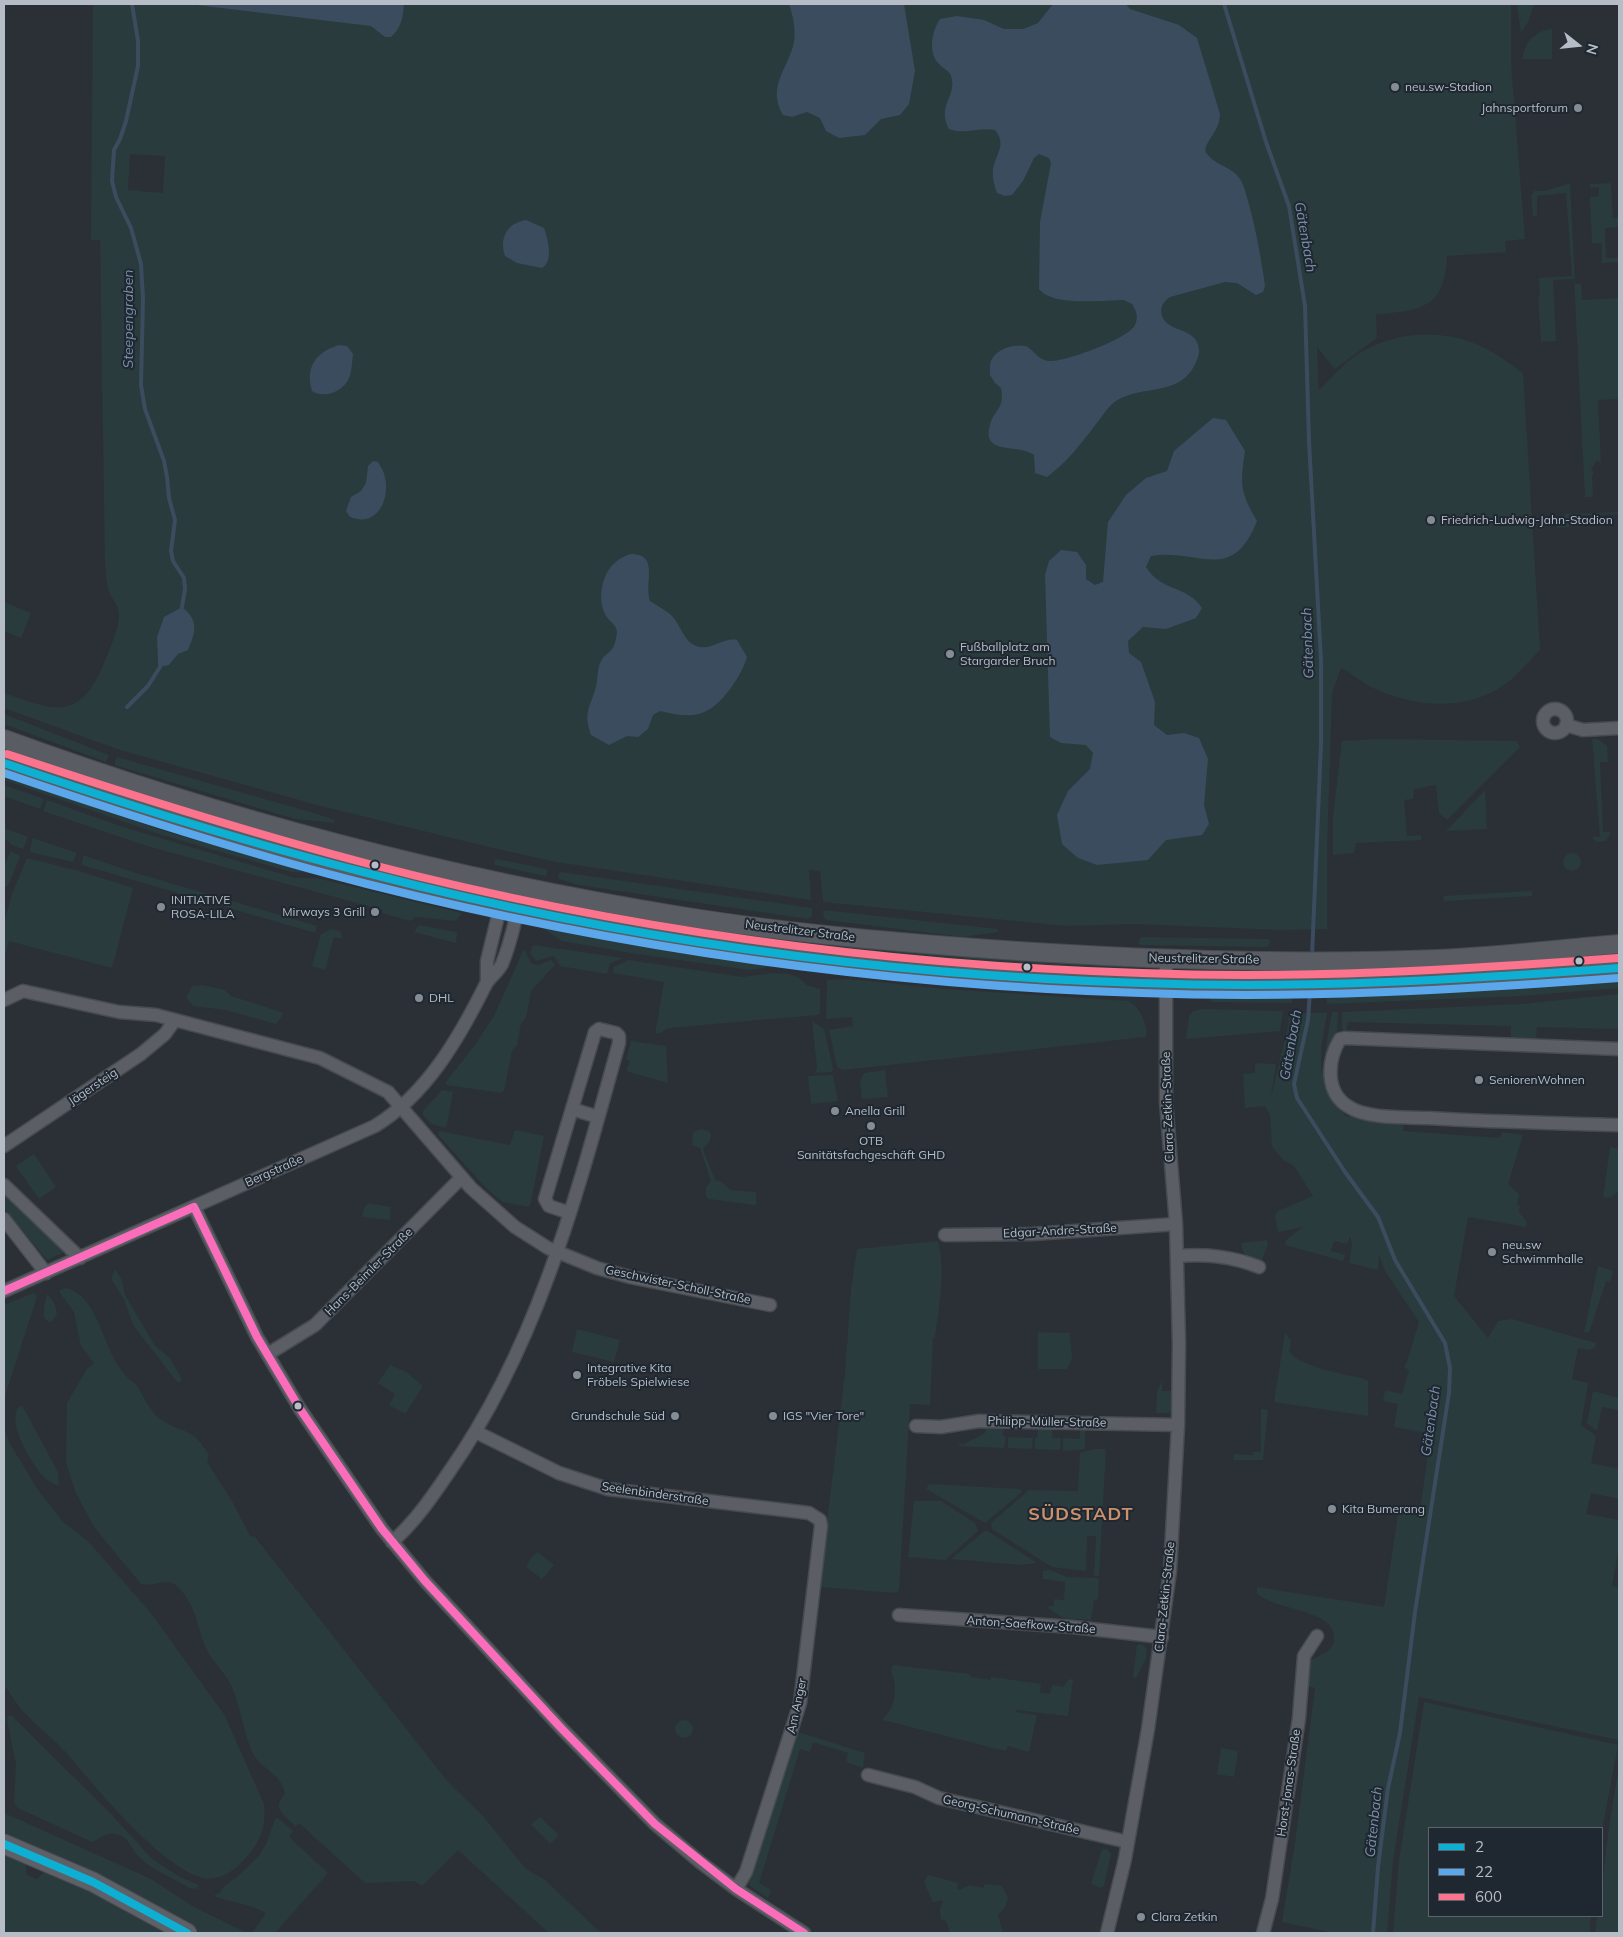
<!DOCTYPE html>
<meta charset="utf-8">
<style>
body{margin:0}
#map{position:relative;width:1623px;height:1937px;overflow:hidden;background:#2b3036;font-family:Mulish,sans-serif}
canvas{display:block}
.frame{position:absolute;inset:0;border:5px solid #b6bdc7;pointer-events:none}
.legend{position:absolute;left:1428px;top:1827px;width:175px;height:90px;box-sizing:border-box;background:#1f2731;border:1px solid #5b636d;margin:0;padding:6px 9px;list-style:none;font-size:15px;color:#b6bdc7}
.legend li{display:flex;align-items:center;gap:10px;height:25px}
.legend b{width:25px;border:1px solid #5b636d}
.north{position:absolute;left:1553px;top:20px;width:50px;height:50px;-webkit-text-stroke:4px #1f2731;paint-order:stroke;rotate:106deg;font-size:14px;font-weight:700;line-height:20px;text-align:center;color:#b6bdc7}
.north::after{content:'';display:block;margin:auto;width:18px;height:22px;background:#b6bdc7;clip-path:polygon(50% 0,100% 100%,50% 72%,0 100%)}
</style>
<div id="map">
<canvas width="1623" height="1937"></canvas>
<div class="frame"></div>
<ul class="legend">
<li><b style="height:6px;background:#0dafd3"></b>2</li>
<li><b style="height:6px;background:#5aa8eb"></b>22</li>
<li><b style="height:6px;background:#fc738d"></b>600</li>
</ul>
<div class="north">N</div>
</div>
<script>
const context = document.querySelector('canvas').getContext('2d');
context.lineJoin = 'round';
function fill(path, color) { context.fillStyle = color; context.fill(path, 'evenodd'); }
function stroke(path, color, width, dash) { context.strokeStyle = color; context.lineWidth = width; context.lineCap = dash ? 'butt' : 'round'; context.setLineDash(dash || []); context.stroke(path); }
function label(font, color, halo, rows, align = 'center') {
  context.font = font + ' Mulish,sans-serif'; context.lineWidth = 4; context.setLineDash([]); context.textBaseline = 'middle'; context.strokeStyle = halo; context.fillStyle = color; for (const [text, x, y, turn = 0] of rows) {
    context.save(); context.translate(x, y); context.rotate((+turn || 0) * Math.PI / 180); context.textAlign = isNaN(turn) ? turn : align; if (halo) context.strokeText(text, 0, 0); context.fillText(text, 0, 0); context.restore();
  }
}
fill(new Path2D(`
 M93,4H1511V64L1525,239L1505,241L1506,252L1447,256C1445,309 1420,311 1376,314L1377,338L1335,369L1317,347L1319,390C1328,381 1337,371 1346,363C1385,330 1444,326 1487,349C1500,356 1511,365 1523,373L1540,650C1531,659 1522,669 1513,678C1474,712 1418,709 1373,688C1362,683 1352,673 1341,668L1332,693L1327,849V929L1281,930L1135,924L1066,926L823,902L820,871L809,870L811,900L556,862L493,848L317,805L120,750L4,708V693C55,711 80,722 104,663C110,648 118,632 119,616C119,604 110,598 108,588C106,581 106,573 105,565L100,240H91ZM130,154L165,156L163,193L128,190ZM182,607L178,654L169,665H158L157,637L165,617Z
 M1517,5H1534L1528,22L1521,33Z
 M1552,29V59H1522C1526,42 1533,31 1552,29Z
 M1570,183L1575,284H1581L1582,300L1619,298V399L1598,400L1601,463L1597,460L1591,470L1594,472L1592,476L1593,497H1585L1574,279L1553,280L1556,341L1541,342L1538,297H1540L1539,278L1572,276L1566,193L1537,196V216H1533L1531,196L1534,191H1545Z
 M1611,183L1613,218H1619V227L1605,228L1606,258H1619V262L1602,263V243H1592L1590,197L1599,196V187L1590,188V184Z
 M1619,512V514L1569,516V527L1557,528L1556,516H1565V514Z
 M4,602L31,613L21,638L4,631Z
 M4,714L109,755L106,762L4,724Z
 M1380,739L1517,741L1520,747L1447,820L1439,813L1436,785L1414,789L1413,799L1404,800L1407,836L1421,835V840L1356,843L1354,853L1333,855V817L1342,741Z
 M1592,739H1598L1607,746L1608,762H1600L1603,832H1611L1606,841L1596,842L1592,837H1600Z
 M4,748L151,799L241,826L475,884L474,891L239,832L148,805L4,754Z
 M117,757L314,813L335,820L334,823L295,819L114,765Z
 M4,776L164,831L312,873L291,872L162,835L4,780Z
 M4,785L44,799L40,809L4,796Z
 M1485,790L1487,829L1446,831Z
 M47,800L120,826L295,878H317L461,913V915L455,921L416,917L410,921L382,913L383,910L147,846L43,811Z
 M4,828L28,837L23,849L12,845L4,838Z
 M32,838L77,853L73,862L30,852Z
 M11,851L20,856L8,886L4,887V865Z
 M1563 862a9 9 0 1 1 18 0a9 9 0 1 1-18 0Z
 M83,855L136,873L317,926L315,933L82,865Z
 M27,858L79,871L133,888L112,968L9,941L4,958V922L12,894Z
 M496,859L547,869V875L545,876L495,865L494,860Z
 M561,872L812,908V916L808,919L578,885L559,879L558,874Z
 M1532,891V896L1444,901L1443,896Z
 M823,910L998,929V932L963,937L827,920L824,918Z
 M681,924C829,942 977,960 1127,966V974C977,966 828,951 680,929Z
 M419,925L457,932L456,943L414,932Z
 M545,927L793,965L792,968L776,966L750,970L631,953L562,941L545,930Z
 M331,929L340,931L343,939L334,937L325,970L312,966L321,934Z
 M1141,937L1268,939L1270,941L1268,947L1140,945L1138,943Z
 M533,945L623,958L610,963L607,974L560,966L554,956L536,961L530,953Z
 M524,949L531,963L538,965L551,960L555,965L531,991L526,1018L521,1023L517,1045L512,1051L504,1091L501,1093L447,1085L445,1083L475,1045L494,1016Z
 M1564,957L1565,962L1501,969L1385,974V968C1445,969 1505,966 1564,957Z
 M629,960L742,977L775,973L788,974L798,977L806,985L820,989V1013L818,1015L668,1028L660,1033L655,1034L664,982L613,973L614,967Z
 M850,979L946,989L1129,1001C1140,1008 1148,1024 1146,1037L843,1070L837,1067L829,1030L853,1026L852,1017L826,1019L827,980Z
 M1619,981V988L1522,996L1327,1004V997L1440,993Z
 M203,985L225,990L231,996L284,1013L276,1024L226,1010L193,1006L186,998L192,986Z
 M1619,994V1029L1537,1027L1536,1040L1511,1039V1026L1348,1022L1345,1034L1342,1035V1012L1522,1004Z
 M1212,995L1287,996L1292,998V1003L1212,1002L1209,998Z
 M1204,1009L1283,1011L1280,1031L1186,1039L1189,1016L1193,1011Z
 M1332,1012H1338L1337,1038L1326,1083L1345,1116L1404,1122L1403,1131L1500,1138L1502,1132L1523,1135L1508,1184L1519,1194L1517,1205L1520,1206L1519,1212L1526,1221V1227L1468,1217L1454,1296L1488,1338L1498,1321L1512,1319L1596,1343L1595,1347L1590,1350L1578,1348L1572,1379L1588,1383L1581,1425L1596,1436L1591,1463L1619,1469V1499L1591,1493L1586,1514L1619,1520V1547L1612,1586L1619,1588L1618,1740L1419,1697L1393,1861L1387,1933H1334L1282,1922L1295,1843L1315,1688L1306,1686L1309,1661C1316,1656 1324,1655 1329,1650C1332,1647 1334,1643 1334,1640C1339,1609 1271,1610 1257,1593V1587L1384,1607L1399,1508L1420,1510L1431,1434L1394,1427L1398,1404L1383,1401L1385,1390L1402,1394L1409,1371L1404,1366L1407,1362L1419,1322L1385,1271L1379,1255L1378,1270L1349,1263L1352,1244L1350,1236L1347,1244L1334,1241L1331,1251L1345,1255L1343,1261L1285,1245L1286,1240L1303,1227L1278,1232L1275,1216L1278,1211L1313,1196L1294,1166L1283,1160L1272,1146L1270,1115L1265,1106L1245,1108L1243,1074L1255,1073V1063L1276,1064L1271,1097L1288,1027L1289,1013H1327L1321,1049V1075Z
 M812,1021L824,1029L833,1068L832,1072L815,1073L817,1068Z
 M631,1041L666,1046L668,1083L626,1071L630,1061L626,1059Z
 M885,1070L888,1097L862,1099L860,1081L864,1073Z
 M833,1075L838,1101L811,1104L808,1076Z
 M442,1090L453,1092L446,1128L432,1124L423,1115V1111Z
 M701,1129L709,1131L711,1134L710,1141L703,1149L715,1180L722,1182L730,1190L756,1192V1205L709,1199L706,1196V1187L711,1181L700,1148L692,1145L693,1132Z
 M515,1130L544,1136L530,1207L503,1202L488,1190L438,1135L439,1131L510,1145Z
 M1610,1147L1619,1149V1191L1611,1197L1603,1198Z
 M34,1154L56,1187L39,1199L16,1166Z
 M4,1194L58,1246L63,1253L47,1260L4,1208Z
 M368,1203L391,1207L390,1220L362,1217L364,1208Z
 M1267,1240L1268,1245L1262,1260C1249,1261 1242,1255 1241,1243Z
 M938,1241C946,1271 939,1307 935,1337L933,1338L930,1405L910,1404L899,1590L896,1593L819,1587L845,1374L851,1289L857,1249Z
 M1598,1266L1613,1271L1610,1282L1606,1281L1589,1333L1584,1332Z
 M115,1269L122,1280L125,1295L155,1346L169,1357L182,1379L180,1382H177L133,1325L124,1299L111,1279Z
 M66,1288C104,1298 102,1363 135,1383C142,1393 150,1412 160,1419C184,1435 191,1425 209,1455L207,1462L232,1501L250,1536L255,1537L448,1782L483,1816L525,1868L545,1880L601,1933H549L458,1850L422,1886L414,1881L365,1883L299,1823L296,1827C291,1822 277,1811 279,1804C280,1800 284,1797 285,1793C281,1773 260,1769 252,1752C244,1732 241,1710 233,1690C228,1674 212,1663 206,1648C196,1625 197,1606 177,1586C167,1576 153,1588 141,1584L94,1527L75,1491L66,1462L67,1403L87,1369L94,1363L81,1346L74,1312L60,1293V1290Z
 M33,1293L36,1295V1300L4,1399V1305Z
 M47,1294L55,1304L57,1314L50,1323L44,1318V1307Z
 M577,1329L620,1340L614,1362L572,1352Z
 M1038,1332L1070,1333L1072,1359L1067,1369H1038Z
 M1285,1333L1291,1341L1289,1351C1300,1368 1346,1374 1365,1379L1368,1381V1416L1274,1402Z
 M390,1365L406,1372L423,1386L405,1414L389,1405L395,1394L378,1383Z
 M1162,1381V1391H1172V1410L1169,1413H1156L1157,1391Z
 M1593,1391L1619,1398V1410L1602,1407L1597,1431L1587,1423Z
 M20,1406L23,1407L58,1472L59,1486C55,1484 49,1482 45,1478C33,1466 4,1420 20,1406Z
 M1261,1409L1268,1410L1263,1460H1234V1454L1253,1455V1452H1261Z
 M1004,1424L1003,1436L1006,1437L1004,1448L960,1446L958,1441L962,1445L985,1433L986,1427Z
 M1037,1425L1053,1426L1052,1438H1061L1060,1450L1035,1449V1438L1038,1437Z
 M1080,1427H1085V1449L1063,1451V1438L1080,1439Z
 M4,1428L9,1442L38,1490L63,1522L88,1541L150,1612L224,1714L264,1804C267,1829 258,1847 240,1864C231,1873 216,1881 203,1878C162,1868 98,1790 70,1757C56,1740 36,1726 21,1709C15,1702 10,1692 4,1685Z
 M1008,1437L1033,1438L1032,1449L1008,1448Z
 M1094,1449H1106L1099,1576H1094L1096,1536H1087L1086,1571L1052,1567L992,1529L991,1523L1029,1490L1078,1491L1080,1453Z
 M929,1484L1020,1489L1022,1492L985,1523L926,1489Z
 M914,1501H941L975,1523L978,1531L945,1560L908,1557Z
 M986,1530L1037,1563L1021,1565L951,1559Z
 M538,1552L554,1565L542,1579L526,1567L531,1558Z
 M1050,1570L1067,1577L1099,1578L1098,1599L1094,1600L1091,1620L1063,1618L1047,1607L1054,1605V1599L1064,1600L1065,1582L1043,1579V1571Z
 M1142,1644L1147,1649L1146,1658L1136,1678L1133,1677L1137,1645Z
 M893,1665L970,1674L971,1677L991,1680V1677L1041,1684L1040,1693L1050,1694L1052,1685L1063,1687L1069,1679L1073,1680L1068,1716L1016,1710V1712L1037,1715L1029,1752L1008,1746L1005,1751L883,1720C885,1714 890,1712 892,1707C896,1695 896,1682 891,1671Z
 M1424,1702L1618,1745L1602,1830V1828H1429V1916H1591L1590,1933H1393L1399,1861Z
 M11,1715L112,1815L152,1859L180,1877L199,1885L196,1889L190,1888C173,1878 151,1870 137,1855C130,1847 129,1837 116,1834C103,1832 100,1839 92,1842L18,1808L14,1803L16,1764L7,1720L8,1716Z
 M675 1729a9 9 0 1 1 18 0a9 9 0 1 1-18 0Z
 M795,1731L865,1753L863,1768L846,1762L848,1753L813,1742L810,1752L800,1749L759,1883L771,1890L768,1898L750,1886L749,1882Z
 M1221,1748L1238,1751L1234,1777L1217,1774Z
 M1619,1768V1933H1595L1597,1916H1602C1602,1865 1610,1817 1619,1768Z
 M4,1813L151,1879L194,1907L247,1933H201L139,1897L4,1836Z
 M276,1817L293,1831L289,1837L328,1873L275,1933H252L266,1913C248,1903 232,1903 213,1896L220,1893L224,1886L236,1878L259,1856L266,1844Z
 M540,1817L559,1835L550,1844L531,1824Z
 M1102,1849L1108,1850L1111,1854L1104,1886L1101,1888L1091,1884Z
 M4,1853L25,1861L27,1875L37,1879L46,1870L89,1889L170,1933H4Z
 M928,1875L958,1883L957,1889L960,1890L969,1885L983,1888L985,1884L1002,1886L1008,1898L1005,1907L998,1915L1003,1933H950L946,1921L941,1919L940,1910L943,1901L940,1900L933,1903L924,1882Z`), '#293b3c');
fill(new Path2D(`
 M188,4H404C403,18 401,28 391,37H385L371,26Z
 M789,4H904L915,71L909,104L900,115L881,119L865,135L839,138L826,131L820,118L807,112L792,117L783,115C766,86 789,68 794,42C796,29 793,16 789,4Z
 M1053,4H1126L1130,9L1179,25L1197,38L1220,114C1219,132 1210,134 1205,150C1211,165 1231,165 1240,179C1244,185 1246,194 1248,201C1256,229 1261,257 1265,286L1263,292L1256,295L1237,283L1225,282L1170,297C1164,301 1161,305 1161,312C1164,331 1186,327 1195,339C1199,344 1200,352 1198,357C1184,399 1145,383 1116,401C1108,406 1102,417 1096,424C1081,444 1067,462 1047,477L1035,473L1034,455C1018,443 981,456 990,425C994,409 1005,410 1001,388L995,383L990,375C990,368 989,361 994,356C1000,348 1021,342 1029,348C1037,354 1039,361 1051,361C1067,361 1128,339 1135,325C1139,317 1136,310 1132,304L1124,300C1102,300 1053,307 1039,289L1040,222L1051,163L1049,158L1039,154L1034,158L1023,181L1012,195L1005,196L997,193C994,185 992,177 993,169C996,153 1007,145 995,130C979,127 964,135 949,129C937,107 955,97 952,80C951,70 944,70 938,63C928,51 932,31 940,19L957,16L984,20L1004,29H1023L1038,23Z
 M526,220L544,228C548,240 554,261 542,268L517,263L505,256C499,238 507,223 526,220Z
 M339,345L347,346L353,354C352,362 352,371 349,378C343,392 324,399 312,391C305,367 316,352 339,345Z
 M1213,418L1226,420L1245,451C1240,484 1240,492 1257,521C1232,585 1198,548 1151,556L1146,567C1161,592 1187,585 1202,608L1196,618L1166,629L1143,627L1128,641L1129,653L1141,662L1155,702L1154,725L1167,735L1184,733L1199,738L1208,759L1204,805L1209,824L1202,835L1166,840L1148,860L1097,865L1078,858L1062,844L1057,815L1068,791L1090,769L1093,753L1086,745L1061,743L1050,737L1045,575L1049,561L1061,550L1077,552L1086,565V579L1095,585L1103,582L1108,522L1126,495L1146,478L1167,471L1174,451Z
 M373,461L378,462C381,467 384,472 385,477C390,500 377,528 350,517L346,511L351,497L361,491L366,483L368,466Z
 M630,554C660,554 644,581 650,601C657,606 666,610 672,616C682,627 684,644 700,647C714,649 724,637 737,640L747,657C742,675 721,707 702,713C688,718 674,714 660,711L653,715L648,729L638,737L627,736L609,745L591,735C583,712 590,708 596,687C598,678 597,669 601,661C605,653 613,652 615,643C621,623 612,627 605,614C597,598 602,572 617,561C620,558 626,556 630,554Z
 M182,607C199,621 196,631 188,650L178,654L169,665L160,667L158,665L157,637L164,617Z`), '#3b4c5f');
stroke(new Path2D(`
 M132,4L138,41V66L126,121L120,139L114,150L112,181L116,197L131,228L141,264L143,299L141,385L145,409L164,461L167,477L169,498L175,520L171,551L173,561L184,578L185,589L182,607
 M1224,4L1266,142L1289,206L1305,306L1309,441L1321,661V743L1312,956
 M127,707L148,686L160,667
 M1311,981L1312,966
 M1310,991L1308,1020L1294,1084L1297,1098L1345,1172L1378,1217L1395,1260L1445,1343L1450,1368L1449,1393L1415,1612L1400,1733L1388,1788L1378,1867L1373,1933`), '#3b4c5f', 4);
const minor = new Path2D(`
 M1543 721a12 12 0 1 1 24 0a12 12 0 1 1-24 0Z
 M1566,725L1583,730L1619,728
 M487,981V961L506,883
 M4,1000L23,991L119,1012L156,1015L320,1058L388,1092L471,1188L515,1227L548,1248L597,1268L630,1277L770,1305
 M1619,1049L1345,1038L1340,1039C1327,1061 1325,1093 1349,1107C1367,1119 1406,1117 1428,1118C1492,1122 1555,1123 1619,1125
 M572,1109L598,1117
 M4,1146L141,1054L165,1034L175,1020
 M4,1185L80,1258
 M194,1207L257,1337L300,1409L382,1529L425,1581L562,1729L655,1824L700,1862L736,1889L804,1933
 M4,1219L46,1273
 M945,1235L1032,1234L1176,1224
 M1177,1256C1206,1254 1231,1256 1259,1267
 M4,1291L375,1126C427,1094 459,1038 486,984C490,977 498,972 502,964C512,939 517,913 522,886
 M268,1354L315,1325L461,1178
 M916,1426L941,1427L979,1421L1178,1425
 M476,1432L559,1473L608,1489L809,1513L820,1520L821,1526L800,1703L746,1872L736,1889
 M392,1542C415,1522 432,1497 449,1472C539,1344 578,1191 619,1043V1036L616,1033L599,1029L595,1032L545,1199L549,1206L570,1213
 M899,1615L1073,1627L1162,1637
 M868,1775L915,1787L939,1798L1128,1842
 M1107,1933L1125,1859L1148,1729L1170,1571L1178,1425L1179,1344L1176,1224L1166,1101V959
 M1263,1933L1272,1899L1299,1718L1304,1656L1317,1636`);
const secondary = new Path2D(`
 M4,739C223,819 451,879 681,916C793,934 905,943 1018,951C1158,960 1298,965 1438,959C1499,956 1559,949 1619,944
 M4,763C326,878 659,952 1001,975C1056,979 1111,983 1166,984C1257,986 1348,986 1438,981C1499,979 1559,972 1619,968`);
const primary = new Path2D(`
 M4,1844L93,1882L187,1933`);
stroke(minor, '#474b4f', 15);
stroke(secondary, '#474b4f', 20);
stroke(primary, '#464b50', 21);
stroke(minor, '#5b5f65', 12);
stroke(secondary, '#595d63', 18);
stroke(primary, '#5d6167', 19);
stroke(new Path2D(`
 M4,763C124,804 244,842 367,873C619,939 881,975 1141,983C1303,989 1458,980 1619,968
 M4,1844L93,1882L187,1933`), '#0dafd3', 8);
stroke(new Path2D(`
 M4,773C124,814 244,853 367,884C619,948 881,985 1141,993C1303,999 1458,990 1619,978`), '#5aa8eb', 8);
stroke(new Path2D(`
 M7,754C127,794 247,832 369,864C620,929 882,965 1142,973C1303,979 1458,970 1618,958`), '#fc738d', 8);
stroke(new Path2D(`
 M4,1291L194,1207L257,1337L300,1409L382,1529L425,1581L562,1729L655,1824L736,1889L804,1933`), '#fb6dba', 8);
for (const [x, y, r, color] of [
 [1395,87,5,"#858c94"],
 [1578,108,5,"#858c94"],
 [1431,520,5,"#858c94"],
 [950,654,5,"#858c94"],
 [375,865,4.5,"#b6bdc7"],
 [161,907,5,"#858c94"],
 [375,912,5,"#858c94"],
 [1579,961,4.5,"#b6bdc7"],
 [1027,967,4.5,"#b6bdc7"],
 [419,998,5,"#858c94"],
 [1479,1080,5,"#858c94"],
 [835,1111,5,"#858c94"],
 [871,1126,5,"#858c94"],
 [1492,1252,5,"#858c94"],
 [577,1375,5,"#858c94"],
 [298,1406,4.5,"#b6bdc7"],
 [675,1416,5,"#858c94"],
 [773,1416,5,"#858c94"],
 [1332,1509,5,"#858c94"],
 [1141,1917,5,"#858c94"]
]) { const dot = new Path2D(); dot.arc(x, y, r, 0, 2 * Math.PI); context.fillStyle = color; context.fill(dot); stroke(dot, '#1f2731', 2); }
label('12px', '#b6bdc7', '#1f2731', [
 ["neu.sw-Stadion",1405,87],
 ["Jahnsportforum",1568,108,"right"],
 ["Friedrich-Ludwig-Jahn-Stadion",1441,520],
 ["Fußballplatz am",960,647],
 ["Stargarder Bruch",960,661],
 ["INITIATIVE",171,900],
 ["ROSA-LILA",171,914],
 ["Mirways 3 Grill",365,912,"right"],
 ["DHL",429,998],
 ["SeniorenWohnen",1489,1080],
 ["Anella Grill",845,1111],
 ["OTB",871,1141,"center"],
 ["Sanitätsfachgeschäft GHD",871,1155,"center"],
 ["neu.sw",1502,1245],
 ["Schwimmhalle",1502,1259],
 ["Integrative Kita",587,1368],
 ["Fröbels Spielwiese",587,1382],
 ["Grundschule Süd",665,1416,"right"],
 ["IGS \"Vier Tore\"",783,1416],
 ["Kita Bumerang",1342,1509],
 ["Clara Zetkin",1151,1917]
], 'left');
label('12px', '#b6bdc7', '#1f2731', [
 ["Neustrelitzer Straße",800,931,7],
 ["Neustrelitzer Straße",1204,959,1],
 ["Jägersteig",93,1087,-34],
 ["Clara-Zetkin-Straße",1168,1107,-92],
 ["Bergstraße",274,1171,-24],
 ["Edgar-Andre-Straße",1060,1231,-3],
 ["Hans-Beimler-Straße",369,1272,-45],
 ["Geschwister-Scholl-Straße",678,1285,12],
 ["Philipp-Müller-Straße",1047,1422,1],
 ["Seelenbinderstraße",655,1494,8],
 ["Clara-Zetkin-Straße",1165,1597,-84],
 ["Anton-Saefkow-Straße",1031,1625,4],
 ["Am Anger",797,1706,-78],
 ["Horst-Jonas-Straße",1289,1783,-82],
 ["Georg-Schumann-Straße",1011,1815,13]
]);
label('italic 14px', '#798fa8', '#1f2731', [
 ["Gätenbach",1305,237,80],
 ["Steepengraben",129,319,-90],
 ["Gätenbach",1308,643,-92],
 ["Gätenbach",1291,1045,-80],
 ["Gätenbach",1431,1421,-82],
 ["Gätenbach",1374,1822,-84]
]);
context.letterSpacing = '1px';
label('bold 18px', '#cb916d', '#1f2731', [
 ["SÜDSTADT",1081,1515]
]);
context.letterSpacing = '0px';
</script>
